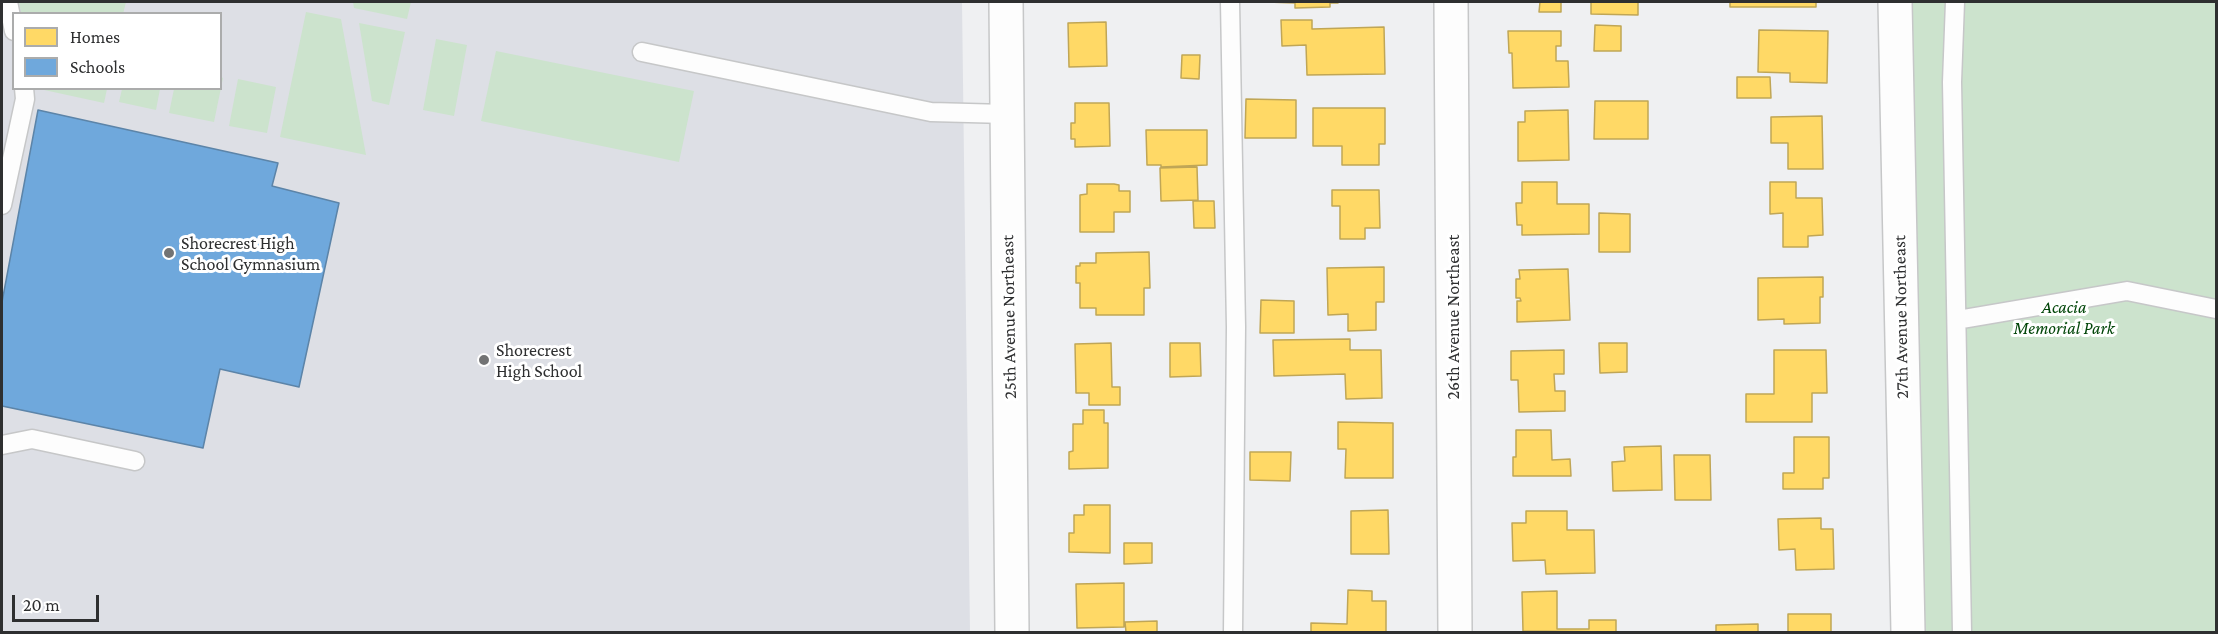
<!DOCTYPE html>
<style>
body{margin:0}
#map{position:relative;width:2218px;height:634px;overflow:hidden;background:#eff0f2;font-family:"Crimson Pro",serif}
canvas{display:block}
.frame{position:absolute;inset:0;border:3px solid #2e2f30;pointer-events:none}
.legend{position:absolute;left:12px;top:12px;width:210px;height:78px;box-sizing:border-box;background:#fff;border:2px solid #abacac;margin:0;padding:8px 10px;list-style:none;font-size:18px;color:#2e2f30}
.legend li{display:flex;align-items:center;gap:12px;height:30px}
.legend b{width:30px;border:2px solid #abacac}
.scale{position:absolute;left:12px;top:595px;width:87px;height:27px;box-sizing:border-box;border:3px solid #2e2f30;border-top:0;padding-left:8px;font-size:18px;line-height:21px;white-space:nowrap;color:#2e2f30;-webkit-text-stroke:4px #fff;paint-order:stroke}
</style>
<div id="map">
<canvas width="2218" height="634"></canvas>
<div class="frame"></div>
<ul class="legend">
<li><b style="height:16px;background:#ffd966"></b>Homes</li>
<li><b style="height:16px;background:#6fa8dc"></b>Schools</li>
</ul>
<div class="scale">20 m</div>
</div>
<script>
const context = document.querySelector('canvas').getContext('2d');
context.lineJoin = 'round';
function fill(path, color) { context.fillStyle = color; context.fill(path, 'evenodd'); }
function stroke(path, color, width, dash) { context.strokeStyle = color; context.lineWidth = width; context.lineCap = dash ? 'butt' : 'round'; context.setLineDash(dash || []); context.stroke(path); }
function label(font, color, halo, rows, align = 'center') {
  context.font = font + ' "Crimson Pro",serif'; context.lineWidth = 6; context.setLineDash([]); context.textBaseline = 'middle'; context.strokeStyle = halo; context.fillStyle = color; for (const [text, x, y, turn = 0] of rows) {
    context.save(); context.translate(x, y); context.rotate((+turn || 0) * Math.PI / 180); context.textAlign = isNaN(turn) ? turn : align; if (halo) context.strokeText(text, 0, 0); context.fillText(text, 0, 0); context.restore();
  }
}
fill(new Path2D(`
 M2,2H962L970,632H2ZM14,14H220V88H14Z`), '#dddfe5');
fill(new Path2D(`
 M19,2H126L123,14L21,13Z
 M353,2H411L407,19L354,8Z
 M1911,2H2216V632H1911Z
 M306,12L341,19L366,155L280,137Z
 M359,23L405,32L389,105L372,101Z
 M436,39L467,45L454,116L423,110Z
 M496,51L694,91L679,162L481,121Z
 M221,77L223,78L214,122L169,113L174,89L220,88Z
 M238,79L276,87L267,133L229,126Z
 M35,88H107V89L104,103Z
 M122,89H160L156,110L119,102Z`), '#cce3cd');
const homes = new Path2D(`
 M1267,2H1338V3H1330V7L1295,8V3Z
 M1540,2H1561V12H1539Z
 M1591,2H1638V15L1591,14Z
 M1730,2H1816V7H1730Z
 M1281,20H1312V29L1384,27L1385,74L1307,75L1306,45L1282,46Z
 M1106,22L1107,66L1069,67L1068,23Z
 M1595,25L1621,26V51H1594Z
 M1759,30L1828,31L1827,83L1790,82V73L1758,72Z
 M1508,31H1561V46H1556V61H1568L1569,87L1513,88L1512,53H1509Z
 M1182,55H1200L1199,79L1181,78Z
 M1737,77H1770L1771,98H1737Z
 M1246,99L1296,100V138H1245Z
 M1595,101H1648V139H1594Z
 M1075,103H1109L1110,146L1075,147V139H1071V123H1075Z
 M1313,108H1385V144H1379V165H1342V146H1313Z
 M1568,110L1569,160L1518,161V122H1525V111Z
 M1822,116L1823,169H1788V143H1771V117Z
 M1146,130H1207V165L1161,167V165H1147Z
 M1197,167L1198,200L1161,201L1160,168Z
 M1522,182H1557V204H1589V234L1522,235V225H1517L1516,203H1522Z
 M1770,182H1796V198H1822L1823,235L1808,236V247H1783V213L1770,214Z
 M1087,184H1114L1119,185V191H1130V212H1114V232H1080V195L1087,194Z
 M1332,190H1379L1380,228H1365V239H1340V206H1332Z
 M1193,201H1214L1215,228H1194Z
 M1599,213L1630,214V252H1599Z
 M1149,252L1150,288H1144V315H1096V308H1080V283H1076V266H1080V263H1096V253Z
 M1384,267V302H1376V330L1348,331V314L1328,315L1327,268Z
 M1568,269L1570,320L1517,322V301H1521L1520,298H1516V279H1520L1519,270Z
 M1823,277V297H1820V323L1784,324V319L1758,320V278Z
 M1261,300L1294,301V333H1260Z
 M1350,339V350H1381L1382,398L1346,399L1345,374L1274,376L1273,340Z
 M1111,343L1112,387H1120V405H1089V393H1076L1075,344Z
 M1170,343H1200L1201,376L1170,377Z
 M1599,343H1627V372L1600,373Z
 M1564,350V374H1554L1555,391H1565V411L1519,412L1518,380H1511V351Z
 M1774,350H1826L1827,393H1812V422H1746V394H1774Z
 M1083,410H1104V423H1108V468L1069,469V452L1073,451V424H1083Z
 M1338,422L1393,423V478H1345L1346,449H1338Z
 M1516,430H1551L1552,460L1570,459L1571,476H1513V457H1516Z
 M1794,437H1829V478H1823V489H1783V473H1794Z
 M1661,446L1662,490L1613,491L1612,462L1625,461L1624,447Z
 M1250,452H1291L1290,481L1250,480Z
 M1674,455H1710L1711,500H1675Z
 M1084,505H1110V553L1069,552V533H1074V515H1084Z
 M1388,510L1389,554H1351V511Z
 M1526,511H1567V530H1594L1595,573L1546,574L1545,560L1513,561L1512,523H1526Z
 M1821,518V529H1833L1834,569L1796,570L1795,549L1779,550L1778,519Z
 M1124,543H1152V563L1124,564Z
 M1124,583V627L1077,628L1076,584Z
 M1348,590L1372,591V601H1386V632H1311V623L1347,624Z
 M1557,591V629H1589V620H1616V632L1523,631L1522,592Z
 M1788,614H1831V632H1788Z
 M1157,621V632H1126L1125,622Z
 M1758,624V632H1716V625Z`);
fill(homes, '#ffd966');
stroke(homes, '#c0a656', 1.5);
const schools = new Path2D(`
 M38,110L278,163L272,186L339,203L299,387L220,369L203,448L2,406V302Z`);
fill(schools, '#6fa8dc');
stroke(schools, '#5c84a8', 1.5);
const lane = new Path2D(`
 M8,2L14,31
 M1230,2L1236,327L1233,632
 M1955,2L1952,82L1962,632
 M642,52L931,112L1006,114
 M2,205L25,99L24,88
 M1957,320L2127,291L2216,309
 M2,445L32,439L135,461`);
const street = new Path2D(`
 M1451,2L1455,632
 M1895,2L1908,632`);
const secondary = new Path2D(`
 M1006,2L1012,632`);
stroke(lane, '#c6c7c8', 21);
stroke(street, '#c6c7c8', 36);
stroke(secondary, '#c6c7c8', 36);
stroke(lane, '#fdfdfd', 18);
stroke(street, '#fdfdfd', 33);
stroke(secondary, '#fdfdfd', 33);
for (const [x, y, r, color] of [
 [169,253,6,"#727374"],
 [484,360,6,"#727374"]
]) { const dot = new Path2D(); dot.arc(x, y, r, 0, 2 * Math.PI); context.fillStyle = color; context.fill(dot); stroke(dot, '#fff', 2); }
label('18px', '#2e2f30', '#fff', [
 ["Shorecrest High",181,243],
 ["School Gymnasium",181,264],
 ["Shorecrest",496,350],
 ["High School",496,371]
], 'left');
label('italic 18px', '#024609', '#fff', [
 ["Acacia",2064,307],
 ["Memorial Park",2064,328]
]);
label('18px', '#2e2f30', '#fff', [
 ["25th Avenue Northeast",1009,317,-91],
 ["26th Avenue Northeast",1453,317,-90],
 ["27th Avenue Northeast",1901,317,-91]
]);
</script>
